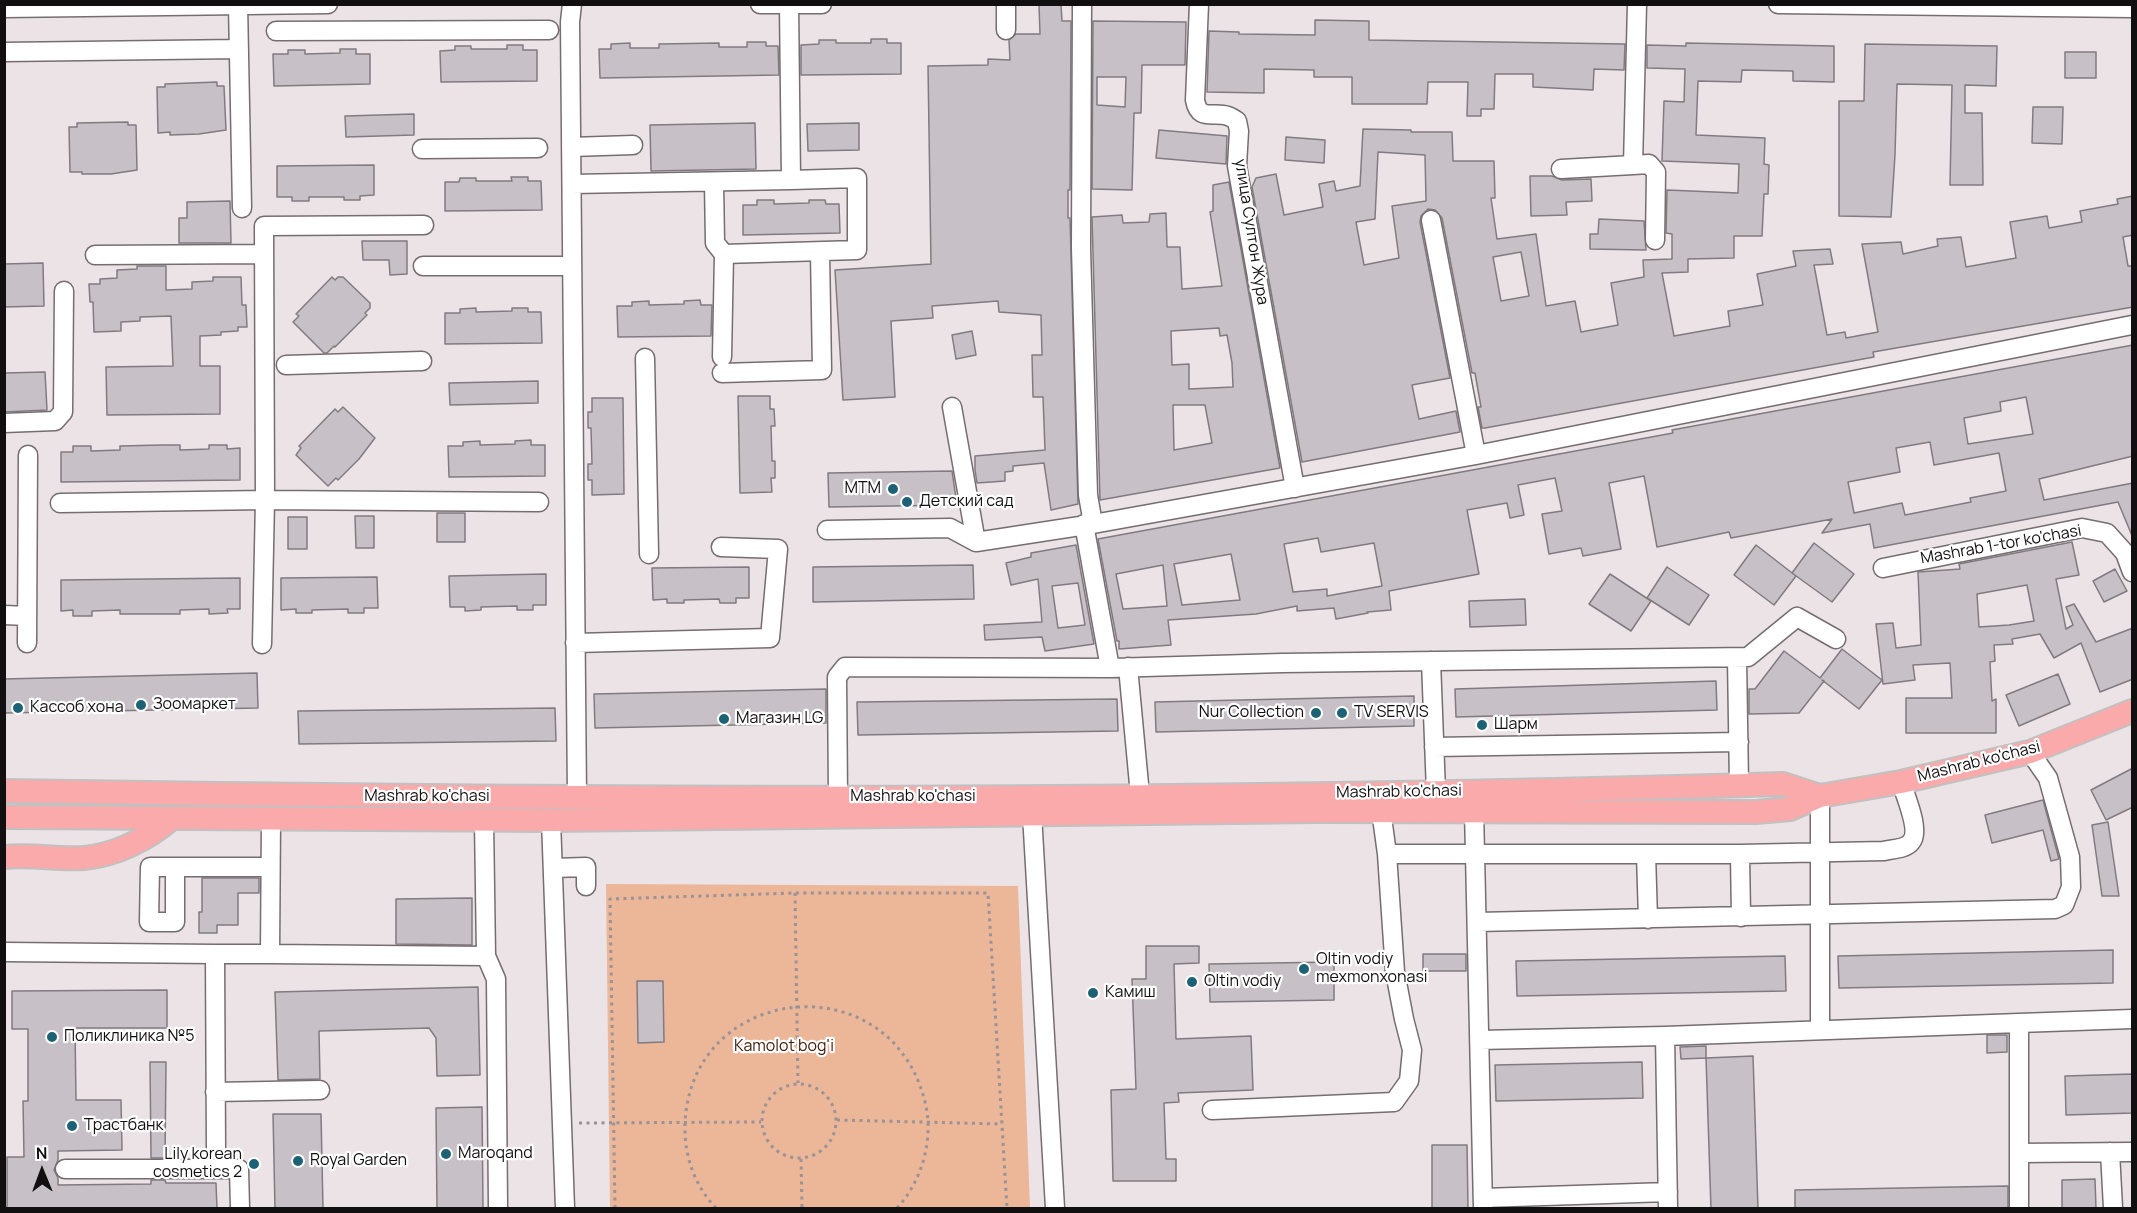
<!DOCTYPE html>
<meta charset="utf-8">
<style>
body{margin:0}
#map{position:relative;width:2137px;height:1213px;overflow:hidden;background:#ece3e6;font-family:Manrope,sans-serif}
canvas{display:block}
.frame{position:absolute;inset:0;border:6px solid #120f10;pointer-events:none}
.north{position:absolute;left:12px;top:1141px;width:60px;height:60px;-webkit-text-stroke:4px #fff;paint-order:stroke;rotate:359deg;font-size:16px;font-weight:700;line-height:24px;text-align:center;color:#120f10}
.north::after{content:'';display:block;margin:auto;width:21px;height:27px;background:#120f10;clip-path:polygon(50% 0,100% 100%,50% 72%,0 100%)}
</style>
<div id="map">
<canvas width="2137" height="1213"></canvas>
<div class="frame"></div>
<div class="north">N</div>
</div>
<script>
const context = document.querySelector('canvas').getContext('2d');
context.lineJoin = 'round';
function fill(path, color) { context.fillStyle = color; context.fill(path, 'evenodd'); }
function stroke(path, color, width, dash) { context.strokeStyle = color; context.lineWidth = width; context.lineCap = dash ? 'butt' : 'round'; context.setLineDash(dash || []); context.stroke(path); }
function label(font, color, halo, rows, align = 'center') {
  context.font = font + ' Manrope,sans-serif'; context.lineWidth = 4.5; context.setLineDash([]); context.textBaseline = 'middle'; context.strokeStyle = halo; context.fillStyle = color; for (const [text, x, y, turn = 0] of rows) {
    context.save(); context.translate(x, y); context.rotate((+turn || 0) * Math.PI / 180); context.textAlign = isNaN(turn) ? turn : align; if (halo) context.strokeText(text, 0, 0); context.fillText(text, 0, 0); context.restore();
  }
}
fill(new Path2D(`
 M606,884L1018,886L1030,1208H610Z`), '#ecb699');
const building = new Path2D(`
 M1039,5H1061L1062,21H1071L1070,190H1068V218H1070L1078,504L1051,510L1044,463L1013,466V471L1005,472V481L977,483L975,470V456L1045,450L1043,397H1033L1032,355H1042L1041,315L999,312L998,301L932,306L933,318L891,321L895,397L843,400L835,270L931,264L928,66L988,65V59L1010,60L1009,40L1016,34H1040Z
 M1315,20L1369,21V40L1625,44L1624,70L1594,69L1593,90L1533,87V74H1495L1494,109H1481V116H1467L1468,82H1428L1427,104H1352V77H1314V70L1264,69V93L1207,92L1209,31L1239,32V34L1315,35Z
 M1093,21L1186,22L1185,65H1142L1141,113H1134L1132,190L1092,189ZM1097,77H1126L1125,107L1097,105Z
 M871,39H887V43H901V74L801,75V45L819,44V40H836V43H871Z
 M747,42H766V46H778L779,75L600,78L599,49H611V44L630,43V48H659V44L719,43V47H747Z
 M1686,43L1834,46V82L1793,81V71L1742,70L1741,82L1698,81L1696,135L1765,138L1764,164L1769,165L1768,194H1764L1762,236H1734V258L1688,259V272L1662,273L1674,336L1730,326L1728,311L1763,305L1757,274L1796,266L1793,251L1830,249L1833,264L1814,265L1827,335L1845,332L1846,338L1878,332L1862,244L1901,242L1903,254L1938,246L1937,239L1961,237L1966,267L2016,258L2010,222L2047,216L2049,228L2082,222L2080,211L2118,204L2117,199L2133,196V235L2123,237L2128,266H2133V307L1873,352L1874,357L1485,428H1482L1478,407H1481L1475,373H1472L1442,218L1435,210L1428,209L1421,216L1420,222L1450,378L1412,385L1419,419L1456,411L1460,432L1302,462L1252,187L1256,178L1276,174L1284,215L1323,207L1319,184L1334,181L1336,191L1360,186L1363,129L1411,130V132H1452L1453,161H1494L1495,198H1491L1497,239L1536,234L1546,306L1575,301L1581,332L1618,325L1611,283L1644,277L1643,260L1672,259V234L1666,233L1667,190L1738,193L1739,164L1662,161L1664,101L1684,102L1685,69L1647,68V45L1686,46ZM1378,152L1425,155L1426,201L1392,206L1399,258L1364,265L1356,222L1375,219ZM1521,252L1529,296L1501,301L1493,257Z
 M1865,44L1997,46L1996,86L1965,85V113H1982L1983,185H1950L1952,85L1897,84L1895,155L1891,217L1839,216V101H1864Z
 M507,45H523V50H537V81L441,82L440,51L455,50V46H471V49H507Z
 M340,49H356V54H370V84L274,86L273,54H288V50H305V54L340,53Z
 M2065,52H2096V78H2065Z
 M217,82V86H224L226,130L199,134L170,135V132L158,133L157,87H165V84Z
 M2033,107H2063L2062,144L2032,143Z
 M414,114V135L346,137L345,116Z
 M128,122V125H136L137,170L111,174H82V172H70L69,127H77V123Z
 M755,123L756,169L651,171L650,125Z
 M859,123V150L808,151L807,124Z
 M1159,130L1227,136L1226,164L1156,158Z
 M1286,137L1325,140L1324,163L1285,160Z
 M374,165V195L360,196V200H344V197H309V201H292V197H277V166Z
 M1530,176H1552L1562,180L1591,179L1592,201L1566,202L1567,215L1531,216Z
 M511,177H528V181H541L542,210L445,211V182H459L460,178H476V181H512Z
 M1229,182L1280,468L1100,500L1092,217L1122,215L1123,223L1149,222L1150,214L1166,213L1167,247H1180L1182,289L1222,286L1210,212L1213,211V185ZM1219,328L1220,336L1227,335L1232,363L1233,387L1189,389V364L1172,365L1171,331ZM1173,405H1205L1212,443L1174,450Z
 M757,200H774V204L809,203V200H825L826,204H839L840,233L743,235V205H757Z
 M230,201L231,243H179V218H187V202Z
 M1599,219L1644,221L1646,250L1590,249V234H1598Z
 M362,241H407V274L390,275L389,260H363Z
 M43,263L44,306L4,307V264Z
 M137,266H166V290L192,289V282L213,281V277H241L242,305H246L247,327H238V331L221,332V335L200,336V366H220V414L107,415L106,367L173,366L171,316L140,317V321L121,322V331L94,332L93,302H90L89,284H100V279L117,278V270L137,269Z
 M332,277L335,280L338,277H343L370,303V308L365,313L367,315L335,347L334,346L327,353H324L293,322L299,316L296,314Z
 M700,300L701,305H712L711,336L618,337L617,306H632V302L649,301V305L684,304V301Z
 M476,308V312L512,311V308H528V312H541L542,343L445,344V313H460V309Z
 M972,331L976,355L956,359L952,335Z
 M2133,345V456L2039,479L2044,500L2133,483V538L2118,502L1874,548L1870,524L1822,533L1832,519L1731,538L1729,532L1657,547L1644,476L1609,483L1621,549L1583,556L1581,548L1549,554L1542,514L1562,511L1555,478L1518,485L1524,515L1510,518L1507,503L1467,510L1479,574L1389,591L1391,610L1367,612L1368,613L1336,619L1334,608L1297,611V606L1256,614L1168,620L1171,645L1119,649V641H1117L1098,539L1673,433L1672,430ZM2026,397L2033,434L1968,444L1964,418L2001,411L2000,402ZM1930,442L1934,465L1999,453L2006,491L1970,498L1971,502L1905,515L1902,503L1854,513L1848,482L1900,472L1896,448ZM1318,538L1321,552L1374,543L1382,586L1327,596V589L1293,592L1284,544ZM1231,554L1240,600L1182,605L1174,564ZM1163,565L1167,606L1123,609L1116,574Z
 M45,372L47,410L4,412V373Z
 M538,381V403L450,405L449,383Z
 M738,396H770V409H774L775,426H771L772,461H775V478H771L772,492L740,493Z
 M592,398H623L624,494L592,495V480H588V464H592L591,428H588V412H592Z
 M343,407L375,438L359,459L338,480L336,478L328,486L296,455L301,448L299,446L335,409L338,412Z
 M531,440V445H545V476L449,477L448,446H463V442L480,441V445L515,444V441Z
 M162,445H180V450L209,449V445H227V449L240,448V480L61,482V452H73V446H91V451L120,450V446Z
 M952,471L957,505L829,507L828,473Z
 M437,513H465V542H437Z
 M355,516H374V548H356Z
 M288,517H307V549H288Z
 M2072,542L2079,575L2056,579L2066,629L2073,625L2066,607L2074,604L2096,642L2133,628V679L2100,692L2081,643L2054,658L2040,634L2012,639L2013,644L1994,645L1995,661L1990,662L1992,701L1996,699V733H1906V698H1952L1950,663L1913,665L1915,680L1883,684L1876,624L1893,623L1896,648L1921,645L1918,572L1960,569L1959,564ZM2027,585L2034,621L2009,625L1979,627L1977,594Z
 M1814,543L1854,574L1832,602L1792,573Z
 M1076,545L1094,644L1045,651L1042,637L985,640L984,625L1042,622L1038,579L1011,585L1006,563L1031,557V553ZM1078,583L1085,625L1058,628L1052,586Z
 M1756,545L1796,576L1774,605L1734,575Z
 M973,565L974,599L813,602V567Z
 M749,567V598H736V603H720L719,599L684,600V603H667V599L653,600L652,568Z
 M1667,567L1709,595L1689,625L1647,598Z
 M2115,569L2127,591L2104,602L2093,581Z
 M546,574V605H533V610H517V606L481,607V610L465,611V607H450L449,576Z
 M1610,574L1651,601L1631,631L1589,604Z
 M377,577L378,608H364V613H348V609L312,610V613H296V609L281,610V578Z
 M240,578V609H227L228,613L209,614V609L180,610V614H120V610L92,611V616H73V610L61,611V580Z
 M1525,599L1526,625L1470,627L1469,601Z
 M1842,649L1882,680L1859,709L1822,680L1824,681L1799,713L1749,714V689H1755L1784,651L1820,678Z
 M257,673L258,708L4,713V679Z
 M2058,674L2070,704L2019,726L2006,695Z
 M1716,681L1717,710L1456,717L1455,689Z
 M826,689V723L595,728L594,694Z
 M1414,696V726L1156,732L1155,702Z
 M1117,699L1118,731L858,735L857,702Z
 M555,708L556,741L299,744L298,711Z
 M2133,768V807L2106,820L2091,790Z
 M2043,800L2059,859L2051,861L2043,830L1992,843L1985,815Z
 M2108,822L2119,896H2102L2092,825Z
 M202,878H259V893H238V925H217V933H199V912H202Z
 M472,898V945L396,944V899Z
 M1146,946H1199V963L1174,964L1176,1039L1251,1036L1253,1090L1178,1093L1179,1102L1164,1103L1166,1159H1176V1181H1113L1111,1090L1136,1089L1132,979H1146Z
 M2113,950V983L1839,988L1838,956Z
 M1423,954H1466V971H1423Z
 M1785,956L1786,991L1517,996L1516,961Z
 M1334,962V1000L1210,1002L1209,964Z
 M637,981H663L664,1042L638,1043Z
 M478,987L480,1075L437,1076L436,1038L429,1028L319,1031L320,1079L278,1080L275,992Z
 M167,990V1028H75L76,1100H121L122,1150L58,1151V1160L54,1170L58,1178V1185L151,1184V1180H165L166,1183H216L217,1209H7V1157H24L23,1101H28V1029H12V991Z
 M1987,1035H2007V1052L1987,1053Z
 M1706,1046V1058L1681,1059L1680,1047Z
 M1753,1056L1758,1209H1711L1706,1058Z
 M150,1062H166L165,1158H151Z
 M1642,1062L1643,1098L1496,1101L1495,1065Z
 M2133,1074V1113L2066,1115L2065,1076Z
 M482,1107L483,1209H437L436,1108Z
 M273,1114H321L323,1209H275Z
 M1432,1145H1467L1468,1209H1432Z
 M2095,1179L2096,1209H2062V1180Z
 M2008,1186V1209H1795V1190Z`);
fill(building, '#c7c1c7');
stroke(building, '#817b81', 1.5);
const minor = new Path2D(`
 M238,4L242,208
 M572,4L570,22L577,798
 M760,4H822
 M1006,4V30
 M1082,4L1081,248L1088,495L1093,524L1476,455L2132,325
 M1199,4L1195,100C1199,122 1213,111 1228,116C1231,117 1234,119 1237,121L1239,131L1237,166L1295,488
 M1637,4L1633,165L1649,164L1656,172L1655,240
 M1778,4L2132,8
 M4,8L328,4
 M276,31L549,30
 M4,52L239,49
 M571,147L633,145
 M422,149L538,148
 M1561,169L1633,165
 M714,182L715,243L724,254
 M572,184L791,180L789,5
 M1431,220L1476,455
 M95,255L264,254
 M423,266H572
 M722,357L724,254L857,250V178L791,180
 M645,358L649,554
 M286,365L422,361
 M722,373L822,370L820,252
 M952,407L976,542L1093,524
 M4,423L55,421L63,412L64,291
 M60,503L265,500L264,226L424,225
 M1084,524L1110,668
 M827,530L950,528L976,542
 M1883,568L2082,528L2107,533L2125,553L2132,572
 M4,615L27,616
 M27,643L28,455
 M575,643L770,638L778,549L721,547
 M262,644L265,500L539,502
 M1737,658L1739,785
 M1431,661L1436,792
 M1128,667L1140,795
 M1434,747L1739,742
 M838,797L837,677L845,667L1110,668L1282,663L1748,657L1797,617L1836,639
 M1474,810L1483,1208
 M1032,814L1055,1208
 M484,820L486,956L496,979L498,1208
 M551,820L565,1208
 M1387,854H1740L1884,851C1892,849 1906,849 1911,842C1921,831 1905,795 1901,782
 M1646,854L1648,919
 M1740,854L1741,917
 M175,867V922H149L150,867H270
 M553,868L586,867V886
 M1477,922L2055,909L2064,905L2071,887L2070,857L2048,778L2030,752
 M4,952L215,954
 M270,954L486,956
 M1820,1030V796
 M1665,1036L1668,1208
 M1479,1040L1665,1036L2019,1023
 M215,1092L320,1090
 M1212,1110L1394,1102L1409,1081L1412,1050L1404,1019L1395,972L1387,854L1381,810
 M216,1151L215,954H270L271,819
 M2110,1152L2113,1208
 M2019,1153L2132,1152
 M65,1169H239L240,1208
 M1483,1198L1668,1192
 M2019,1208V1023L2132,1019`);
const major = new Path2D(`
 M4,791C597,800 1190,802 1783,784L1820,796
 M4,817L551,820L1318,811L1756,812L1790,809L1820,796L1901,782L2030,752L2132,711
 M4,857C31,854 58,860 84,858C116,855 148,839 172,818`);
stroke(minor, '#756d70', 21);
stroke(major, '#c1c1c1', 26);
stroke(new Path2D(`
 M795,893L798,1083
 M762 1121a37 37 0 1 1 74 0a37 37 0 1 1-74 0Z
 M837,1120L1002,1124
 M579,1123L761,1122
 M801,1159L802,1208
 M615,1208L610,899L795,893H988L1007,1208
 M716,1208C695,1186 684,1156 685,1125C689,985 886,961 924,1098C935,1136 923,1180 897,1208`), '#999395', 3, [3, 4.5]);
stroke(minor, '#fff', 18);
stroke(major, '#faaaaa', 22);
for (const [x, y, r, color] of [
 [893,489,6,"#1d6274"],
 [907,502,6,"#1d6274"],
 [141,705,6,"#1d6274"],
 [18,708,6,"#1d6274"],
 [1316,713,6,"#1d6274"],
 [1342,713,6,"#1d6274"],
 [724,719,6,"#1d6274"],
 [1482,725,6,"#1d6274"],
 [1304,969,6,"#1d6274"],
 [1192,982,6,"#1d6274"],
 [1093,993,6,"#1d6274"],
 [52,1037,6,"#1d6274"],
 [72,1126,6,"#1d6274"],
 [446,1154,6,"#1d6274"],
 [298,1161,6,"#1d6274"],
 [254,1164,6,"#1d6274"]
]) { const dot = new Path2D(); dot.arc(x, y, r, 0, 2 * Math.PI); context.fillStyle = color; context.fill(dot); stroke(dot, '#fff', 2); }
label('16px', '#120f10', '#fff', [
 ["улица Султон Жура",1251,232,81],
 ["Mashrab 1-tor ko'chasi",2001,545,-10],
 ["Mashrab ko'chasi",1979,762,-14],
 ["Mashrab ko'chasi",1399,792,-1],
 ["Mashrab ko'chasi",427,797],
 ["Mashrab ko'chasi",913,797]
]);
label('16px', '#120f10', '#fff', [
 ["MTM",881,489,"right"],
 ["Детский сад",919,502],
 ["Зоомаркет",153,705],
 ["Кассоб хона",30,708],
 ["Nur Collection",1304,713,"right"],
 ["TV SERVIS",1354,713],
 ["Магазин LG",736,719],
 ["Шарм",1494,725],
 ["Oltin vodiy",1316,960],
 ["mexmonxonasi",1316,978],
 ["Oltin vodiy",1204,982],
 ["Камиш",1105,993],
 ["Поликлиника №5",64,1037],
 ["Трастбанк",84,1126],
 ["Maroqand",458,1154],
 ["Lily korean",242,1155,"right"],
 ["cosmetics 2",242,1173,"right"],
 ["Royal Garden",310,1161]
], 'left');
label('16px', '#41210e', '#fff', [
 ["Kamolot bog'i",784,1047]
]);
</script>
